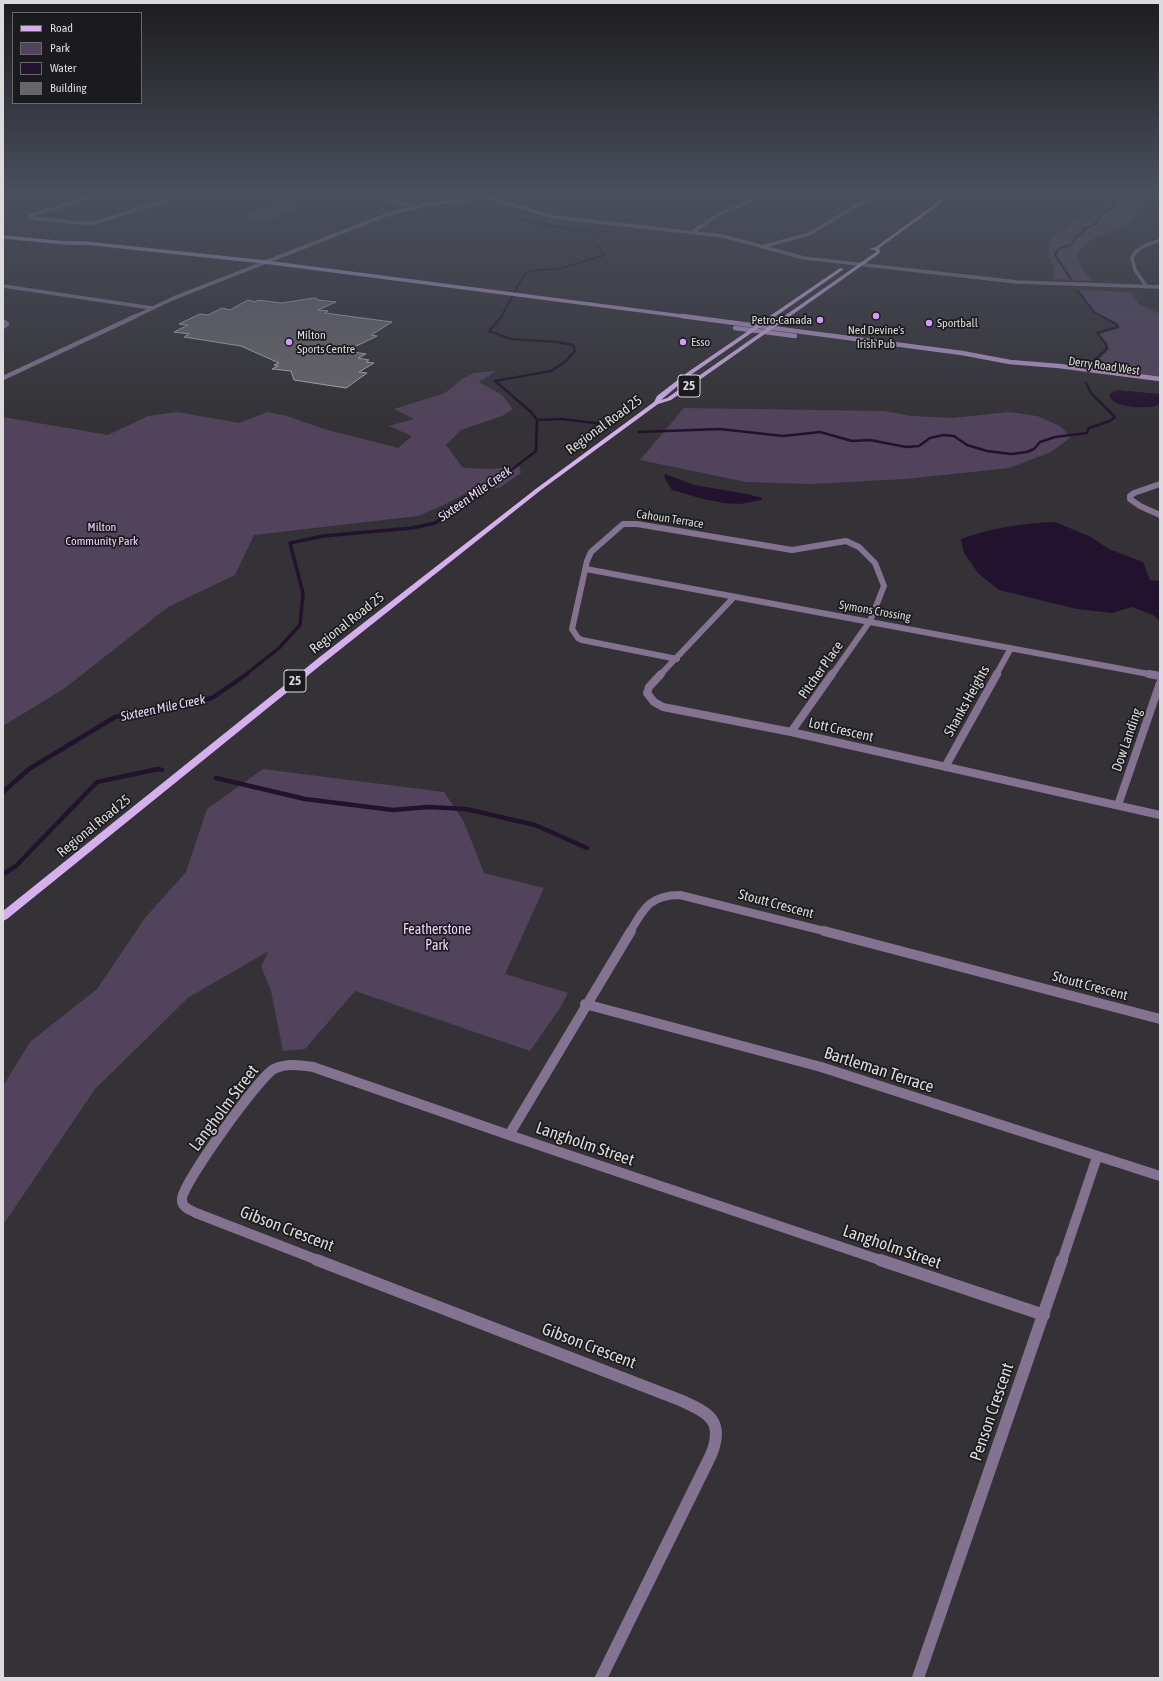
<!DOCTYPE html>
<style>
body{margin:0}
#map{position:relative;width:1163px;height:1681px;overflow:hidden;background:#343236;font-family:"Asap Condensed",sans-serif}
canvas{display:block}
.frame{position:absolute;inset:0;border:4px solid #dcdadd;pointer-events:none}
.legend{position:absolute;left:12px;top:12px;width:130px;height:92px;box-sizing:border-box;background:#1b1a1c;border:1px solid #686769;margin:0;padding:5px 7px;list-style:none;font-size:12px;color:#dcdadd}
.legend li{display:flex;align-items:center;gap:8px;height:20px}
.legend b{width:20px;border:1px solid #686769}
</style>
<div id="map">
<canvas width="1163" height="1681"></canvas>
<div class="frame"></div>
<ul class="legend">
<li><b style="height:5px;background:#d6afef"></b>Road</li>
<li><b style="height:11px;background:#51435b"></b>Park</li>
<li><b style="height:11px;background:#23122d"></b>Water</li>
<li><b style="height:11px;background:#68656a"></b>Building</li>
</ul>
</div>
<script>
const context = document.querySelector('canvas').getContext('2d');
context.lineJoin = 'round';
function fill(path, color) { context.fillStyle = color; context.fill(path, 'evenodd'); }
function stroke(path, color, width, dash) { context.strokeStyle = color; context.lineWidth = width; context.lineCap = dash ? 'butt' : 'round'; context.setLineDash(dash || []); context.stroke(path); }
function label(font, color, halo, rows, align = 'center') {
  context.font = font + ' "Asap Condensed",sans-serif'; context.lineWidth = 3.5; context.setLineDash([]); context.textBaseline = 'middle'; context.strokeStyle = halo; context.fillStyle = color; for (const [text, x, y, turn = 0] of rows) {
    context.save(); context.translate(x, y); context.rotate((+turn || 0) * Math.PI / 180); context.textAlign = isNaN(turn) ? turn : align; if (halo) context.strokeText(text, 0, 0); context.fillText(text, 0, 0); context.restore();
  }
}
fill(new Path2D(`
 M1089,193H1160V200C1155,201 1147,201 1142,204C1135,209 1135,223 1126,227C1108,236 1088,234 1077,256L1082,268L1092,281L1054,279L1053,267L1048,255L1051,238L1105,203Z
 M280,201L306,205L268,221L241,218Z
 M1078,290L1131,292L1139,304L1160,314V379L1088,370L1094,361L1107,349L1106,344L1097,333C1103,329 1111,330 1118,326L1116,324L1094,312Z
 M496,371L479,382L502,395L513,409L502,416L461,430L446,445L463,468L493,469L519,466L521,473L499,488L470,491L446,504L418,516L254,535L235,575L168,607L65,688L3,726V417L108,435L148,416L177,412L239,423L268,412L287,416L324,429L398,448L412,436L389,426L414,419L394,409L445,393L462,379L474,373Z
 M684,408L884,411L912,416L951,418L1010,412L1037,416L1060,426L1071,437L1051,452L1009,468L906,479L811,484L746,482L640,460Z
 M263,769L444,792L464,822L484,873L544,888L505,974L568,993L560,1008L530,1051L355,991L305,1049L283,1051L271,991L261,966L269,951L189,997L95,1089L3,1225V1086L30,1042L97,989L145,918L186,872L207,809Z`), '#51435b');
fill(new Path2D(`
 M1117,390L1160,394V404C1153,410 1121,407 1114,402C1111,400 1110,397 1109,394Z
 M665,474L694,485L747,494L762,498L761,500L740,504L724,503L703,499L672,490L664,477Z
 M1055,522L1091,537L1109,549L1143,562L1150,580L1160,581V621L1153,615L1132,607L1112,613L1077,609L999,590L978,573L964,553L961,539C992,528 1022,523 1055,522Z`), '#23122d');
stroke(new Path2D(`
 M507,214L522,220L599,234
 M1071,279L1055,255L1058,249L1073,244L1075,237L1083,233V230L1096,223L1104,212L1114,207L1115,204L1095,193
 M1079,292L1094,312L1103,317
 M501,317L525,273L537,270L559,269L605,255L591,240L598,235L634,193`), '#23122d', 2);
stroke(new Path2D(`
 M502,316L489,331L511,339L557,342L573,345L575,351L565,362L551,371L495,381L531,412L537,420L536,451L506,474
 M1094,361L1107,349L1106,344L1097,333L1118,327L1116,324L1101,316
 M537,420L561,419L604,424
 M639,432L720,429L783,436L820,432L852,441L870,440L906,447L919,446L930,438L943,435L954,436L967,445L987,451L1011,454L1027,452L1034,449L1040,442L1055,437L1087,433L1089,428L1110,421L1115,417L1091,393L1086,383`), '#23122d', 2.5);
stroke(new Path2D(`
 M245,675L279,648L300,625L303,593L290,543L323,536L412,528L435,523L478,495L507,473`), '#23122d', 3.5);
stroke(new Path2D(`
 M216,778L305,799L393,810L428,807L466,809L535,825L587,848
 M3,792L29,769L115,717L143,713L212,698L247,674
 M3,874L16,866L97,782L158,769L162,770`), '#23122d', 4.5);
const building = new Path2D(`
 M316,298L318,300L336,302L318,310L328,311L325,313L392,322L371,335L377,336L346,351L366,354L358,358L369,360L366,362L374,363L359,372L367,373L346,388L294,380L291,371L272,369L278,366L274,365L279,363L241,346L184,337L189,334L174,332L188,325L179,324L200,314L208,315L222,308L230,310L248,300L255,302L258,300L281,303Z`);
fill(building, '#68656a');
stroke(building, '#b0adb2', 1);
stroke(new Path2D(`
 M32,193L80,199
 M103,193L29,216V218L91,224L189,193
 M357,195L370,196L415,207
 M694,231L719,214L770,193
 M765,246L809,234L878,193
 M3,286L152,308
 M1147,287L1135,270L1132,258C1137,247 1149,244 1160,240`), '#847291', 3.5);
stroke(new Path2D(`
 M3,321L7,324L3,327`), '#847291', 4.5);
stroke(new Path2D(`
 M1160,484L1134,493L1130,496V499L1140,506L1160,515
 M586,569L1154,675
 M677,659L582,640L578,638L572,629L587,561L591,552L623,524H637L792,550L846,541L859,547L875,563L884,586L870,621L832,675
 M660,675L734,597
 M996,675L1011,648`), '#847291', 6);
stroke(new Path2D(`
 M661,674L649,687L647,693L654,702L663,707L791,732L1160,815
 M1149,674L1160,676
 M791,732L832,674
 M945,767L997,674
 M1118,805L1160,683
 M630,932C644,908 650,895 680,895L828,932`), '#847291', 8);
stroke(new Path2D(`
 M824,931L1160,1019
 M585,1004L821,1067L1160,1176
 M509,1135L631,931
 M320,1261L196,1213C190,1210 181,1207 182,1199C182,1184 260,1076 274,1069C286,1063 300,1065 313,1067L509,1135L883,1261
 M1062,1261L1097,1157`), '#847291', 10);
stroke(new Path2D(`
 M317,1260L680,1400C709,1413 725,1421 711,1455L601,1678
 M880,1260L1044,1315
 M918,1678L1062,1260`), '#847291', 12);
stroke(new Path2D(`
 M473,193L554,217L723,236L804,258L1017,282L1160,287
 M3,198L18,193
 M134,317L174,298L386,215L424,205L524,193`), '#847291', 3.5);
stroke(new Path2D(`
 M3,378L136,316`), '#847291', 4.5);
stroke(new Path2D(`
 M3,237L66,243H85L265,262L689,317`), '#b295c6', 3.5);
stroke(new Path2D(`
 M682,316L962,353L1010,362L1059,366L1160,379
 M735,328L795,336`), '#b295c6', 4.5);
fill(new Path2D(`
 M950,193H955L879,248L880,253L671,400L658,404L541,490L327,660L7,919L3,921V911L321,656L537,488L654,402L657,396L688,372L840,268L844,269L692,374L661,400L667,398L876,252L875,250L869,249L876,247Z`), '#d6afef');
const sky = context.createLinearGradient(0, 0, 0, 429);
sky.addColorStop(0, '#1d1c1e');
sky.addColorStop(0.45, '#4a4f5d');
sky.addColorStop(1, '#4a4f5d00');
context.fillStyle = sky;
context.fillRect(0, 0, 1163, 429);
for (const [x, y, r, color] of [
 [876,316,4,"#d69bfa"],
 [820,320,4,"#d69bfa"],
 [929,323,4,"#d69bfa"],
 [289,342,4,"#d69bfa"],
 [683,342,4,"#d69bfa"]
]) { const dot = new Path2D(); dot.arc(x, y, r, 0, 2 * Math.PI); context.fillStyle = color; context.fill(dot); stroke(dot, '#1b1a1c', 1.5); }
label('12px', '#dcdadd', '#1b1a1c', [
 ["Petro-Canada",812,320,"right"],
 ["Sportball",937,323],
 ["Ned Devine's",876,330,"center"],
 ["Irish Pub",876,344,"center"],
 ["Milton",297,335],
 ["Sports Centre",297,349],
 ["Esso",691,342]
], 'left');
label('12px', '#dcdadd', '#1b1a1c', [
 ["Derry Road West",1104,366,8],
 ["Cahoun Terrace",670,519,9],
 ["Symons Crossing",875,611,10]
]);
label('12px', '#edd2ff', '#1b1a1c', [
 ["Milton",102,527],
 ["Community Park",102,541]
]);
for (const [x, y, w] of [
 [689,386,22],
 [295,681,22]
]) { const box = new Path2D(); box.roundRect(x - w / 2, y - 11, w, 22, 3); context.fillStyle = '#1b1a1c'; context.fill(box); stroke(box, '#dcdadd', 1); }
label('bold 13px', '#dcdadd', null, [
 ["25",689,386],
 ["25",295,681]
]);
label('italic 13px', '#ecd8fa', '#1b1a1c', [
 ["Sixteen Mile Creek",475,494,-35],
 ["Sixteen Mile Creek",163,708,-12]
]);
label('14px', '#dcdadd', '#1b1a1c', [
 ["Regional Road 25",604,425,-36],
 ["Regional Road 25",347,623,-38],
 ["Pitcher Place",821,670,-55],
 ["Shanks Heights",967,701,-61],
 ["Lott Crescent",841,730,13],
 ["Dow Landing",1127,740,-71],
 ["Regional Road 25",94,826,-39],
 ["Stoutt Crescent",776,904,15],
 ["Stoutt Crescent",1090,986,15]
]);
label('14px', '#edd2ff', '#1b1a1c', [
 ["Featherstone",437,930],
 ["Park",437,946]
]);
label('17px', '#dcdadd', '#1b1a1c', [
 ["Bartleman Terrace",879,1070,18],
 ["Langholm Street",224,1108,-53],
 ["Langholm Street",585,1144,19],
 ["Gibson Crescent",287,1229,21],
 ["Langholm Street",892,1247,19],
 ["Gibson Crescent",589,1346,21],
 ["Penson Crescent",992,1412,-71]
]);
</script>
